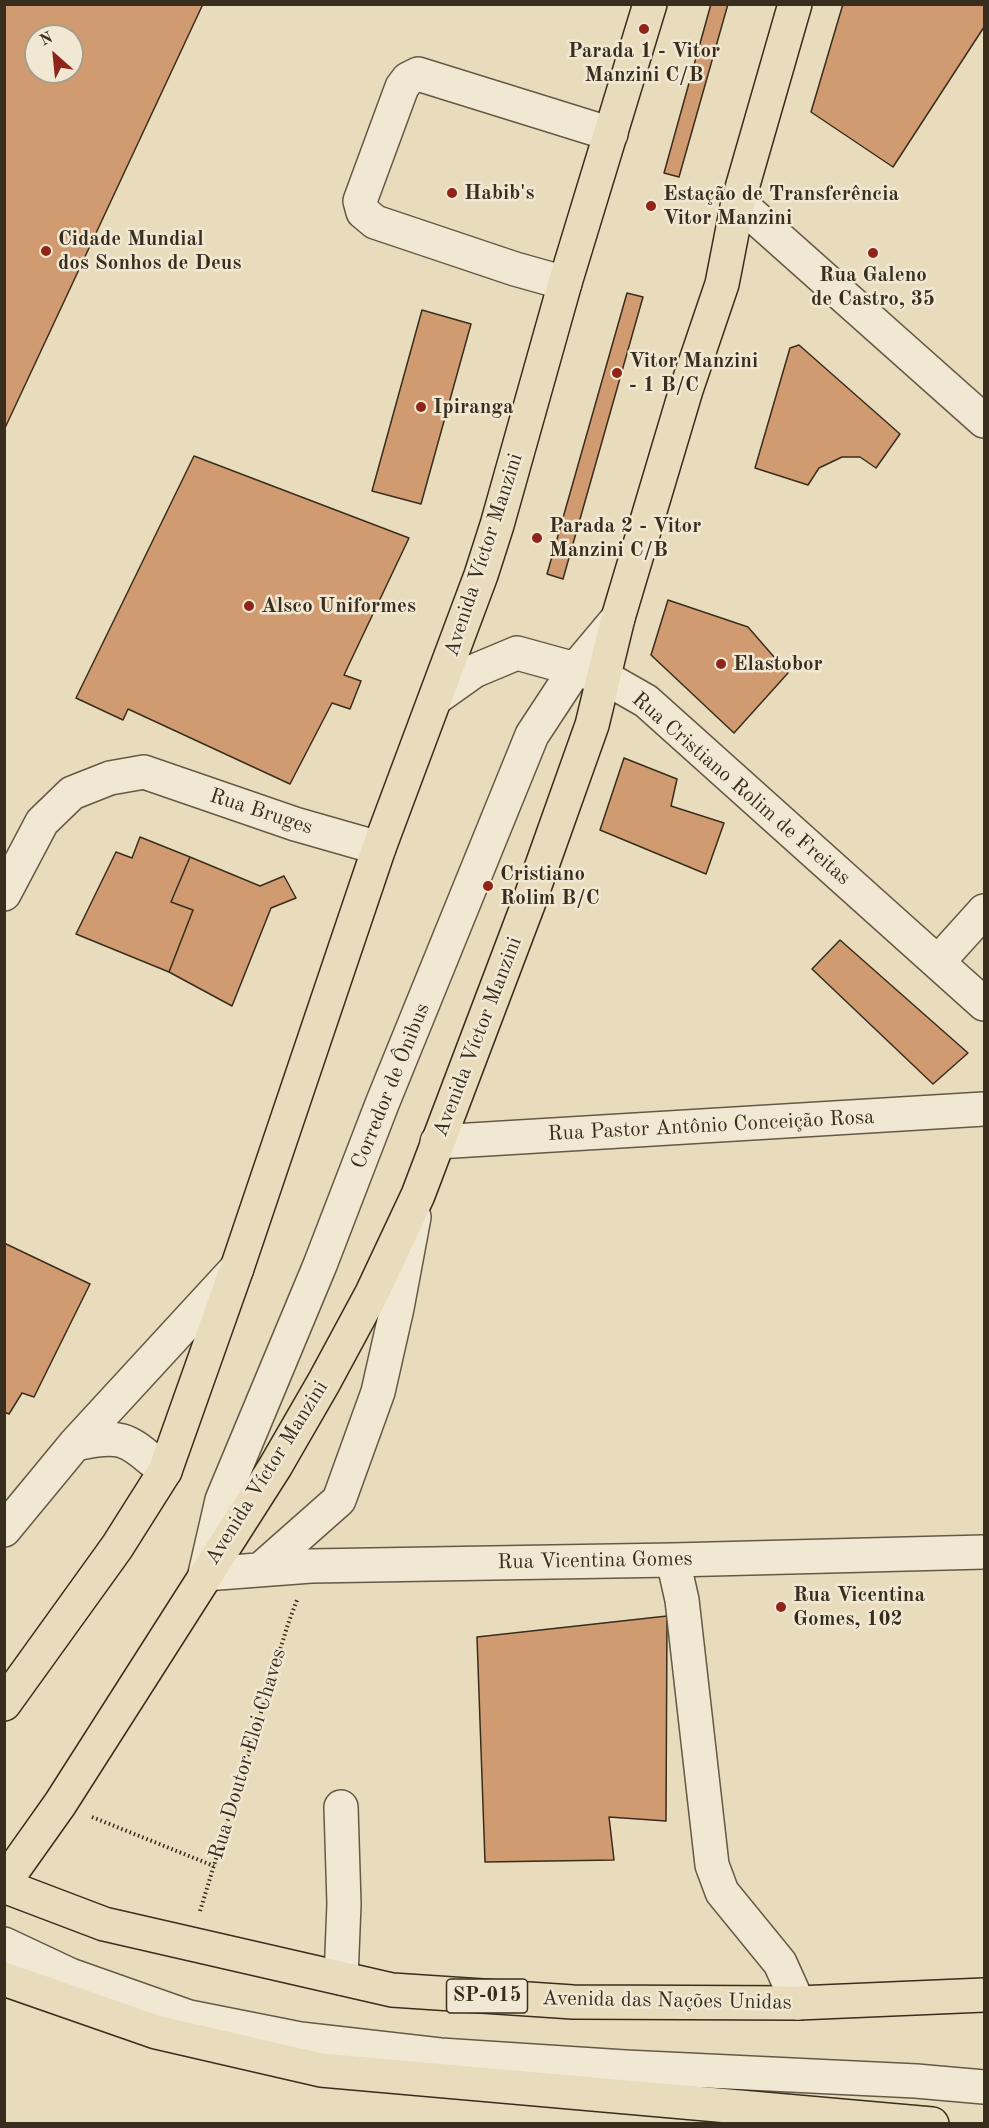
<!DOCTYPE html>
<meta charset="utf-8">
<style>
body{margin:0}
#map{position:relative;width:989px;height:2128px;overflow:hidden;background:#e9dcbc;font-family:"Old Standard TT",serif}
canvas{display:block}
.frame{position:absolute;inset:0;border:6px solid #392d1d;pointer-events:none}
.north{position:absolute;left:24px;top:24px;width:60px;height:60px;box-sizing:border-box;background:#f1e8d3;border:2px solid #a79d8a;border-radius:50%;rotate:333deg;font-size:16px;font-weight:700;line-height:24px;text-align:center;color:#392d1d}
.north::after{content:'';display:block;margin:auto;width:21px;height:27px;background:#8f2418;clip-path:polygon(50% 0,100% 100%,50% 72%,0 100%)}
</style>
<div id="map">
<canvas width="989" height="2128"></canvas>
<div class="frame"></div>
<div class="north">N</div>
</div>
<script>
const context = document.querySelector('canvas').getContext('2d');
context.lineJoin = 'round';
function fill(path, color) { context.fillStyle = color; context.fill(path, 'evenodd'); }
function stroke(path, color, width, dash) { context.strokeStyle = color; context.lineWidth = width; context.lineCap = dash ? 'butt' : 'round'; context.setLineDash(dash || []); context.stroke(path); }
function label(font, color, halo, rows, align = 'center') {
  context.font = font + ' "Old Standard TT",serif'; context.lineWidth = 5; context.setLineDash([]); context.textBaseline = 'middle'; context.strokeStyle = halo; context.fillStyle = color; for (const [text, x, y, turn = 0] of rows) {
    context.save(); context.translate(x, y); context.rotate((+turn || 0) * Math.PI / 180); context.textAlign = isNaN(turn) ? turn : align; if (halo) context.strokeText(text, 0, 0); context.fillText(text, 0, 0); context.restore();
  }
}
const building = new Path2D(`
 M4,4H203L4,430ZM36,36H72V72H36Z
 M711,4H728L679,177L664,173Z
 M843,4H984V27L893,167L811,112Z
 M627,293L643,297L563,579L547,574Z
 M422,310L471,324L421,504L372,491Z
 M799,345L900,434L876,468L860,457H842L819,468L808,485L755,468L790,348Z
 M194,456L409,538L344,675L361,681L350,709L332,703L290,784L128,709L123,720L76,698Z
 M668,600L748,627L788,673L734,733L651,655Z
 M624,758L677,779L671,806L724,823L706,874L600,830Z
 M140,837L190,857L171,902L193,910L169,972L76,934L116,852L132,858Z
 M190,857L260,886L284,876L296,898L271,908L232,1006L169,972L193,910L171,902Z
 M840,940L968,1053L933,1084L812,969Z
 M4,1243L90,1284L34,1397L22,1393L9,1414L4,1412Z
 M667,1616L666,1821L609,1817L614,1860L485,1862L477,1637Z`);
fill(building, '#d19b71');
stroke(building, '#392d1d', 1.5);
const minor = new Path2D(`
 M738,202L984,421
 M565,283L515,269L375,222L363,212L360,201L402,87L408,79L418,74L611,134
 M618,618L576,668L532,735L382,1104L320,1265L222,1500L205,1574L311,1566L673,1560L984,1552
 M436,698L474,671L517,653L604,677L646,701L655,709L984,1004
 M4,894L42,822L72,793L110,778L144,772L295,824L379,848
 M938,962L984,911
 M437,1142L984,1109
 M75,1444C126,1433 127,1440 165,1471
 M4,1530L75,1444L237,1268
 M673,1560L682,1600L712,1865L722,1892L780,1963L798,2003
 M261,1569L339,1500L378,1392L397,1308L414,1217
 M341,1807L344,1904L341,1978
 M4,1944L70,1975L189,2017L300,2039L440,2055L625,2067L916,2081L984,2087`);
const major = new Path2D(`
 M4,1704L117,1547L165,1471L237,1268L379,848L481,575L497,525L565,283L650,4
 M4,1883L60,1804L275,1467L324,1382L372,1293L418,1195L529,902L592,725L618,618L686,390L722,284L738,202L795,4`);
const highway = new Path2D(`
 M4,1886L104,1924L392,1990L573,2002L798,2003L984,1995
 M4,1979L156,2032L321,2070L932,2124`);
stroke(minor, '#655945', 36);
stroke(major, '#392d1d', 36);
stroke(highway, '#392d1d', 36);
stroke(new Path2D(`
 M92,1817L214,1866
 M200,1911L288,1624L297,1600`), '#392d1d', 4, [1.5, 3]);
stroke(minor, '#f1e8d3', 33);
stroke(major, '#e9dcbc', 33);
stroke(highway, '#e9dcbc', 33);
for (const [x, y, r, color] of [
 [644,29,6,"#8f2418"],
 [452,193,6,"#8f2418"],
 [651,206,6,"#8f2418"],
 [46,251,6,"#8f2418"],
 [873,253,6,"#8f2418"],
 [617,373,6,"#8f2418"],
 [421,407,6,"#8f2418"],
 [537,538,6,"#8f2418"],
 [249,606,6,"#8f2418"],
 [721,664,6,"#8f2418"],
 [488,886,6,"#8f2418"],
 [781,1607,6,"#8f2418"]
]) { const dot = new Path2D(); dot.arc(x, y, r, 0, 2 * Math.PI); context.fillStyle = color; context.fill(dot); stroke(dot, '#f1e8d3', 2); }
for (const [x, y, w] of [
 [487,1996,81]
]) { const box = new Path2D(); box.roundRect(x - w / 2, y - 17, w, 34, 4.5); context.fillStyle = '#f1e8d3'; context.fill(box); stroke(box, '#392d1d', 1.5); }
label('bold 20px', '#392d1d', null, [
 ["SP-015",487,1996]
]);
label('bold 21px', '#392d1d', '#f1e8d3', [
 ["Parada 1 - Vitor",644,51,"center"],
 ["Manzini C/B",644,75,"center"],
 ["Habib's",464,193],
 ["Estação de Transferência",663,194],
 ["Vitor Manzini",663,218],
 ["Cidade Mundial",58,239],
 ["dos Sonhos de Deus",58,263],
 ["Rua Galeno",873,275,"center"],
 ["de Castro, 35",873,299,"center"],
 ["Vitor Manzini",629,361],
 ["- 1 B/C",629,385],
 ["Ipiranga",433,407],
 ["Parada 2 - Vitor",549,526],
 ["Manzini C/B",549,550],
 ["Alsco Uniformes",261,606],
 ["Elastobor",733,664],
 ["Cristiano",500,874],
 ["Rolim B/C",500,898],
 ["Rua Vicentina",793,1595],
 ["Gomes, 102",793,1619]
], 'left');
label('21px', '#392d1d', '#f1e8d3', [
 ["Avenida Víctor Manzini",484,555,-72],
 ["Rua Cristiano Rolim de Freitas",741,789,41],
 ["Rua Bruges",261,812,18],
 ["Avenida Víctor Manzini",478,1037,-69],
 ["Corredor de Ônibus",391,1086,-68],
 ["Rua Pastor Antônio Conceição Rosa",711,1126,-3],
 ["Avenida Víctor Manzini",267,1473,-58],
 ["Rua Vicentina Gomes",595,1561,-1],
 ["Rua Doutor Eloi Chaves",248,1754,-73],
 ["Avenida das Nações Unidas",667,2001,1]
]);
</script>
